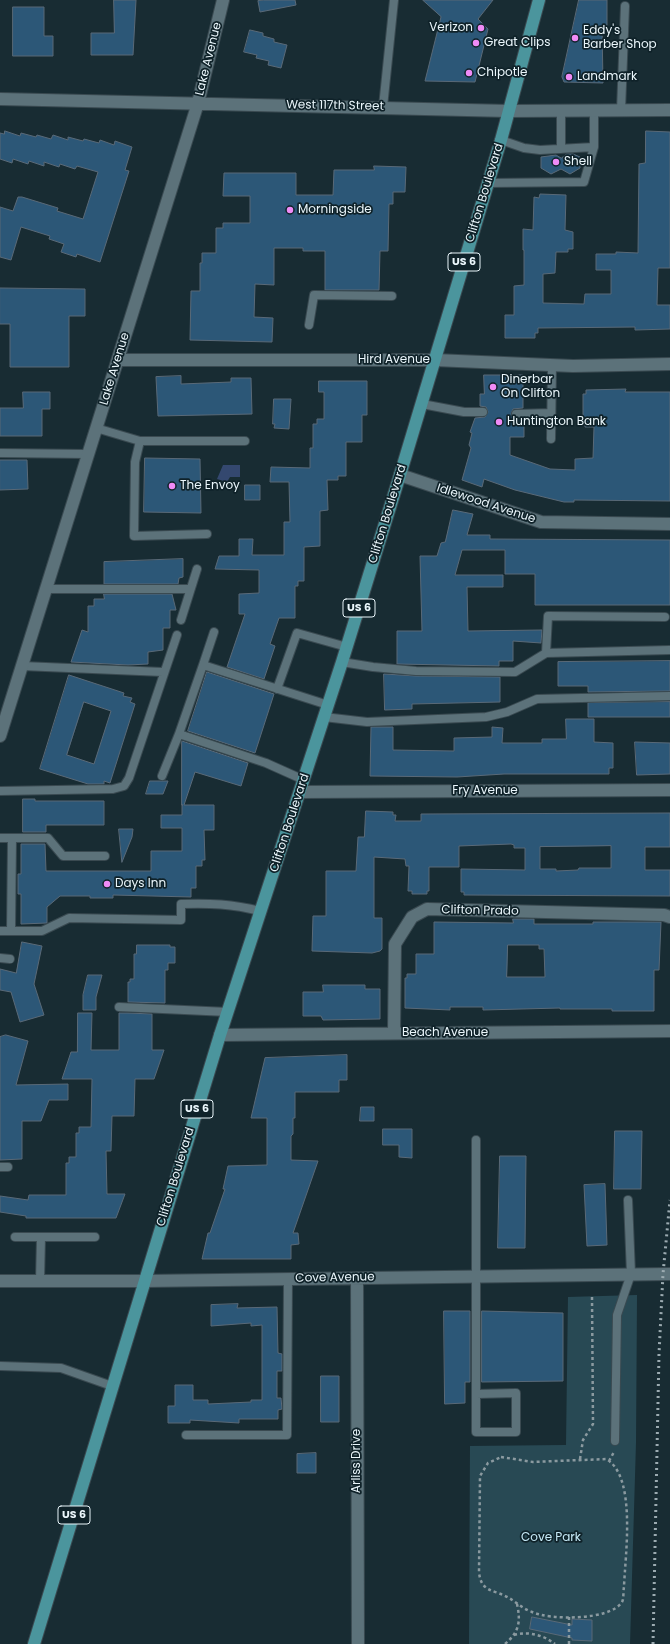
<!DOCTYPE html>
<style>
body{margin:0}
canvas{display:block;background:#182c33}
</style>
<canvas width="670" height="1644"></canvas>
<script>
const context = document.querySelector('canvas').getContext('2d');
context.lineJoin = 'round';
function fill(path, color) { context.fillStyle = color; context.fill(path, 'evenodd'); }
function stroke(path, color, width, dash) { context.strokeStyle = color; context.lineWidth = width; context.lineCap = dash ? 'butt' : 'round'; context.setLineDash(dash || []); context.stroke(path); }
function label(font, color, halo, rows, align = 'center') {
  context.font = font + ' Poppins,sans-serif'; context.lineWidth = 3.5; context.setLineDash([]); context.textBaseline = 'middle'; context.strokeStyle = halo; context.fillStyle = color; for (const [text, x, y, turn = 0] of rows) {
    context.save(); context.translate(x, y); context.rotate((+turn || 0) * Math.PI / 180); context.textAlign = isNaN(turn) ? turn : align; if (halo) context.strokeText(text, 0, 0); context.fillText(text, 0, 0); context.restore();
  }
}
fill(new Path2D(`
 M637,1295L636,1442L630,1644H469L470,1446L566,1445L568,1297Z`), '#284954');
fill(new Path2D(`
 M223,465H240V477H230L227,482L217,479Z`), '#34486f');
const building = new Path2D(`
 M114,0H136L133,55H91V33H114Z
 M264,0H295L296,5L260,12L258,1Z
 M423,0H493L478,19L488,29L475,82L425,81L441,17Z
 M579,0H607V27H602L603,83L564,82L562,77Z
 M13,7H44V36H53V56H13Z
 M250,30L263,33V36L274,39V42L287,45L281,68L268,65L269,61L256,58L257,55L244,52Z
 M5,131L20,136L21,133L36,137L37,135L51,139L53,135L68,140V137L83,141L84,139L99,143L100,140L114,145L115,141L132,147L125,170L129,171L100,262L77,254L76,257L61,252L64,244L49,239L50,236L21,227L11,260L0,257V207L13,211L18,197H22L58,208L57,211L83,219L98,172L77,166L75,169L60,164L59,167L44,162V166L29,161L28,164L13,159L12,163L0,159V133L4,134Z
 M646,131L670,132V268H658L657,305H670V329L635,330V327L538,328V333H535V338H505V315H514V286L524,285V250H523V229L533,230L534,197L539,198L540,194L566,195L565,230L573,232V249H568V252H556L555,273L543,274V303L584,304L585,294H611V270H596V254H616V252L638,253L639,164L645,163Z
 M567,154H573L580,157V168L570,174L561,169L551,174L541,168V157L556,155L561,158Z
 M374,166L406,167L405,192H393V204H389L388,251H380L379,290H325V251H303V248H274V285L255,284L254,317L273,318L272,342L190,340L191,291H200V263H202V253H216V228H223V223H250V196H223L224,173H296V195H333L334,170H374Z
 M0,288L85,289V316H69V367H10V324H0Z
 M484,375H523V408L513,409L511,414L514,419H524V437H510V455L550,469L575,470V459L593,458L594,427H585V419H583V394H586V390L626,389L625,392H670V501L574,500V502H564L515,490L484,479L482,487L462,480L471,448L469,445L472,433L470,432L475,418L485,417L488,412L486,407L480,406V394H484Z
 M181,376V384L231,382V378H251L252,414L158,416L156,377Z
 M319,381H367V415H362V442H346V476H338V480H327L328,510L320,511V546L304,547V581H298V586H295V618H279L270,644L275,646L264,679L227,667L245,614H239V594L259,593V570L215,569L219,556H239V539H253L252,555H284V522H290L289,482H270L271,467L310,468V448H313V424H317V419H324V392H319Z
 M23,392H50V409H42V436H0V408H23Z
 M274,399H291L289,429L274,428L275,424H273Z
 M145,458L200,459L201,513L144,512Z
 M0,460H27L28,489L0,490Z
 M245,485H260V500H245Z
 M453,510L473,514L467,535H490V539L670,540V605H535V574H505V550H462L455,575H503V587H467L468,631L542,630L541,643L513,641V661H499V666L397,664V631H422L420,556H437L441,543L445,542Z
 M183,559V577L179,578L178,584H104V562Z
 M104,594H172L176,610H170V628H163V650L148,652V664L128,665L71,662L82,630L88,632V606H94V599H104Z
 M670,661V691L588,692V686H558V662Z
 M207,672L274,694L255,753L188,731Z
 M384,674L416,676L500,677V702L412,704V709L385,710Z
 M69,675L124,693L123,696L132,698L130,702L135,704L110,783L104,781V784H88L40,769ZM84,702L111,711L94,764L67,755Z
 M670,702V717H588V703Z
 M566,719H594V742L613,743V768H609V774H504L457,777L370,776L371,727H393V750L454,751V738L492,737V727L503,728L502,743H542V739H566Z
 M182,741L248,763L241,786L195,772L184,805H214V830H204L205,860H202V866H196V888H191V897L113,895V898H90V896H60L47,907V923L21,924V894H18V874H21V844H45L46,871H151V851H182V828H161V815H182V805H183H182Z
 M635,742L670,743V774L637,775Z
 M150,781H168L163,794H146Z
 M23,799H35V801H104V825H46V832H23Z
 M366,811L393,812V815H396L395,821H421V814L670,813V847H645V870H670V896L464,895V892H461V869L525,870V848H514V845L511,844L459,846V867H429V891H427V894H412V891H408L409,866H406L405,859L374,857V918H382V949L380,951L372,953L312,951L313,916H326V871H356L358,837H364ZM611,846V868H579L578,870L556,871V869H540V847Z
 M119,829H133L132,837L122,862Z
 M513,919H534V924H593V922H661L659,970H654V1011H612V1009H560V1008L483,1010V1007H450V1010L405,1008V978H407V974H416V954H434V922L513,923ZM508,945H539V949H544L545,977H507Z
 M22,942L42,946L34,984L44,1015L20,1022L11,992L0,990V969L16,973Z
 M137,945H170V947H175V963H168V970H165V1003L128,1002V982H130V979H134V954H136Z
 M88,975H102L96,997V1010H83V995Z
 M323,985H365V989H380V1019L323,1020L321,1016H303V992H323Z
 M78,1013H92L91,1050H119V1013H128L152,1014V1050H164L154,1079H135L134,1116H112L111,1151H106L107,1194H125L116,1218H26V1216L0,1212V1196L28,1200L29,1195H66V1163H69V1157H76V1133H79V1127H91L92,1079H62L71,1052H77Z
 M6,1035L28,1041L16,1085L68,1084V1100H49L41,1121H22V1159L0,1160V1037Z
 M347,1055V1080H339V1092H295V1118H293V1134L291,1136V1160L318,1161L293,1233H298L299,1244L291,1245V1259H202L208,1233H210L225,1189H223L228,1166L267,1165V1118H251L265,1058Z
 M361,1107H374V1121H360Z
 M383,1129H412V1158L399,1157V1145H383Z
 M615,1131H642L641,1189H614Z
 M500,1156H526L525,1248H498Z
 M605,1184L607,1245L587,1246L584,1185Z
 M238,1304L237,1308L277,1307L278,1353L282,1354V1371H277V1398H281L282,1409L278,1410V1419H239V1423L190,1420V1423H168V1406H175V1385H193V1400H208V1404L251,1402V1400H262V1325L251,1326V1323L211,1326V1305Z
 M444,1311H470V1382H465V1403L445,1404Z
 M482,1311L563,1313V1381L482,1382Z
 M321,1376H339V1422H321Z
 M316,1453V1473H297V1454Z
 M532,1617L572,1625V1619L592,1620V1641L572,1640V1638L530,1629Z`);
fill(building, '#2c5777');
stroke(building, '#596977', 1);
const lane = new Path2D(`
 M383,107L394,0
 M561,110V149
 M621,110L625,6
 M501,140L524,148L540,150L594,147
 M488,183L584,182L594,147V110
 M309,325L314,295L392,296
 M422,404L464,412H483
 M516,414L551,413
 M96,428L140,441H245
 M551,439L552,365
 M140,441L135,462L134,536L207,534
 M0,453L88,454
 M46,589H190
 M181,620L197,569
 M546,653L548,616L665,617
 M342,662L373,667L416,671L515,672L546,653L670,650
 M203,665L214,632
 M22,666L163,672
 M277,689L297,633L347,647
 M324,717L367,722L486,717L507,712L537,699L670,696
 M162,776L179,734
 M304,780L266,763L179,734L203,665L328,705
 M0,791L113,789L124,786L129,778L177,635
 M0,838H12L11,931H0
 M12,838H48L63,856H105
 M11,931H42L69,918L181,920V904C210,903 232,904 260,911
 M0,958L10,959
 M119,1007L228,1012
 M476,1140V1394L516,1393V1432H476V1394
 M0,1167H8
 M15,1237H95
 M40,1281L41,1237
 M0,1366L61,1368L112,1386
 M186,1435H287L288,1279
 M615,1441L617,1315L631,1274L628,1200`);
const street = new Path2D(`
 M118,360H435L573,366L670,364
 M400,475L541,522L670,524
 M300,792L670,790
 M394,1033L395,944L412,917L427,909L664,915L670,917
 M220,1035L670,1031
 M357,1278L358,1644
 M0,1281H144L670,1274`);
const secondary = new Path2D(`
 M0,99L509,111L670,110
 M0,736L198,103L223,0`);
const primary = new Path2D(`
 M34,1644L220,1035L342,662L400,475L501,140L539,0`);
stroke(lane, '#3a4a51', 10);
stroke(street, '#3a4a51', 14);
stroke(secondary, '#3a4a51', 14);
stroke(primary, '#3a4a51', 14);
stroke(new Path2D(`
 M501,1457L533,1462L606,1459C637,1476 625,1556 624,1587C623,1592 624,1599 622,1602C610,1621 549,1620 532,1612C523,1609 516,1602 509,1598C494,1589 481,1593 479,1572L480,1476L488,1463Z
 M580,1459L583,1440L593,1424L592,1297
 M609,1461L614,1452
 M569,1617V1644
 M514,1635C529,1631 543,1635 555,1644
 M505,1644C519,1632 521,1622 517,1604`), '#8b9aa0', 2.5, [3, 3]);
stroke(lane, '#5c727a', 8);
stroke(street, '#5c727a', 12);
stroke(secondary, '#5c727a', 12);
stroke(primary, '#4b959d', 12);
stroke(new Path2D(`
 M653,1644L659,1354L663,1274L670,1200`), '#9cabb1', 3, [2, 4]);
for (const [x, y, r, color] of [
 [481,28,4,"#ef8bf6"],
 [575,38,4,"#ef8bf6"],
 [476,43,4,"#ef8bf6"],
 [469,73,4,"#ef8bf6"],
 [569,77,4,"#ef8bf6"],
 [556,162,4,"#ef8bf6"],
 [290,210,4,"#ef8bf6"],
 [493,387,4,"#ef8bf6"],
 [499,422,4,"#ef8bf6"],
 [172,486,4,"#ef8bf6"],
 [107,884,4,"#ef8bf6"]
]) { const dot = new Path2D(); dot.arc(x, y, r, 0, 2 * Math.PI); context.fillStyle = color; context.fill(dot); stroke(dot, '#0f2229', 1.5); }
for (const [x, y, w] of [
 [464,262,32],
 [359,608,32],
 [197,1109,32],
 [74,1515,32]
]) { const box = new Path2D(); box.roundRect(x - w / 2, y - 9, w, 18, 3); context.fillStyle = '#0f2229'; context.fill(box); stroke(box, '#eaf6fb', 1); }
label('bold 11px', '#eaf6fb', null, [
 ["US 6",464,262],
 ["US 6",359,608],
 ["US 6",197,1109],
 ["US 6",74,1515]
]);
label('12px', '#eaf6fb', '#0f2229', [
 ["Verizon",473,28,"right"],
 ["Eddy's",583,31],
 ["Barber Shop",583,45],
 ["Great Clips",484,43],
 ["Chipotle",477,73],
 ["Landmark",577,77],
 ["Shell",564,162],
 ["Morningside",298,210],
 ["Dinerbar",501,380],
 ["On Clifton",501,394],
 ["Huntington Bank",507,422],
 ["The Envoy",180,486],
 ["Days Inn",115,884]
], 'left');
label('12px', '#eaf6fb', '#0f2229', [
 ["Lake Avenue",209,59,-76],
 ["West 117th Street",335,106,1],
 ["Clifton Boulevard",485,193,-73],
 ["Hird Avenue",394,360],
 ["Lake Avenue",115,369,-73],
 ["Idlewood Avenue",486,504,18],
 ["Clifton Boulevard",388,514,-73],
 ["Fry Avenue",485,791],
 ["Clifton Boulevard",290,823,-72],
 ["Clifton Prado",480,911,1],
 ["Beach Avenue",445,1033],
 ["Clifton Boulevard",176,1177,-73],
 ["Cove Avenue",335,1278,-1],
 ["Arliss Drive",357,1461,-90]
]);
label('12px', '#c6e9f6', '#0f2229', [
 ["Cove Park",551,1538]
]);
</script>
